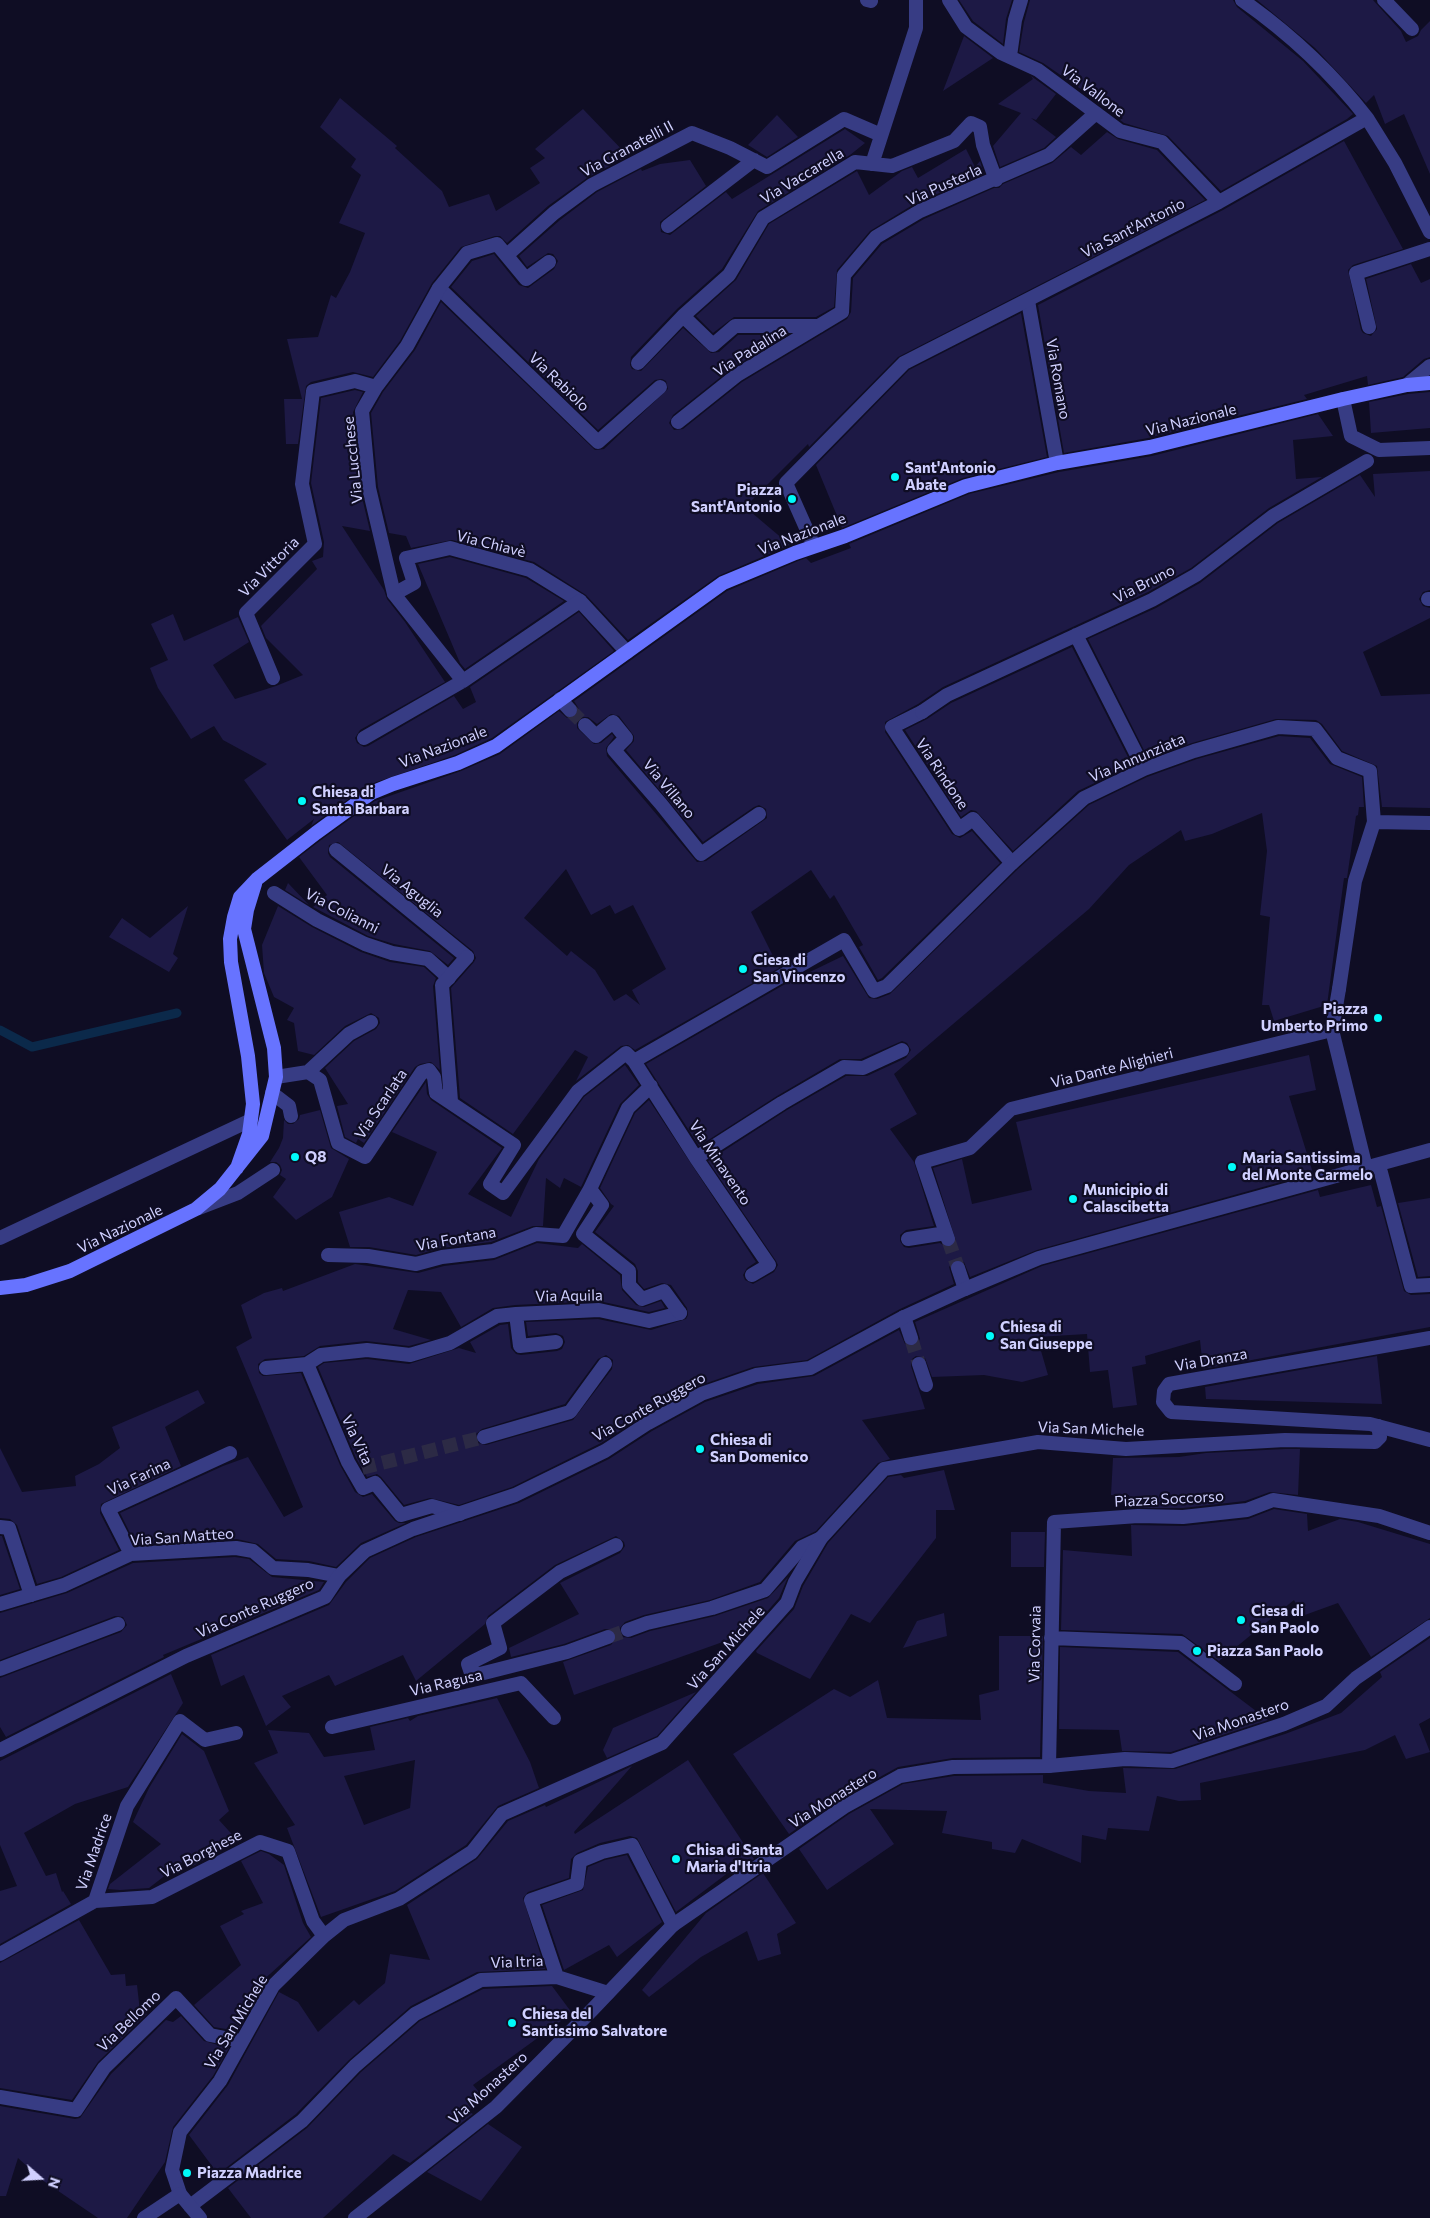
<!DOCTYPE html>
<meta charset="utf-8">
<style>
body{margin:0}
#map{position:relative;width:1430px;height:2218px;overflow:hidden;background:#0f0d24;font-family:Commissioner,sans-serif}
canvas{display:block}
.north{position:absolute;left:15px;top:2153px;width:50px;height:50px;-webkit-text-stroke:4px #0f0d24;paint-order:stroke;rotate:109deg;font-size:14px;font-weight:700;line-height:20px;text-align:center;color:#d0d0ff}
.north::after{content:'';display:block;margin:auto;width:18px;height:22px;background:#d0d0ff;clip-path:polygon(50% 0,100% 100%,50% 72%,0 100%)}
</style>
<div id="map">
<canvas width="1430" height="2218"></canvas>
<div class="north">N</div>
</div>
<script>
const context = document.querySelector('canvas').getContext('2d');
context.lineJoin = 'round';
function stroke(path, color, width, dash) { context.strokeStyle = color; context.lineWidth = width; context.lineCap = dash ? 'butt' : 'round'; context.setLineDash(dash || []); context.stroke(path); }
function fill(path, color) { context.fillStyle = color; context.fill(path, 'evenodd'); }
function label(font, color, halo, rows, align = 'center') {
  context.font = font + ' Commissioner,sans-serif'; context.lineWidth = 4.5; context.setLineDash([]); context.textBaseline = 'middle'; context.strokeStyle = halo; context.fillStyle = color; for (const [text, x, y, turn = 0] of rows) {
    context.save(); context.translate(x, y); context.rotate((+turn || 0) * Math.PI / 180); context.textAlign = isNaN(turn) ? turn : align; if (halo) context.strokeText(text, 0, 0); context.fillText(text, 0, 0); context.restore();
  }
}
stroke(new Path2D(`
 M0,1030L32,1047L177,1013`), '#0b294a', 9);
fill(new Path2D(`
 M959,0H1012L1006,19L1003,44L973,21Z
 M1030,0H1233L1237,7L1303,61L1353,114L1347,119L1221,191L1168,136L1124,123L1120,120L1123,118L1043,63L1019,52L1024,22Z
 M1257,0H1373L1401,31L1406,42L1418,36L1421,30L1430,21V174L1404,114L1385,124L1374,95L1366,103L1315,48Z
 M964,36L993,58L943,91Z
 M1031,76L1056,94L1036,120L1031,118L1056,137L1044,148L1000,167L993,146L1021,113L998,104L1033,79Z
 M340,98L397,146L395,148L442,191L449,207L489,194L496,211L540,183L530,168L545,158L535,149L583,109L628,156L587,178L548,206L507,243L500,236H495L461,247L432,283L400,341L373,377L353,372L311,382L306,386L298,444H286L284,399H302L287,339L318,337L331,295L336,298L350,272L365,233L339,223L361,175L351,167L356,159L320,127Z
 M777,115L798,137L767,157L748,145Z
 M845,129L865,143L850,155L758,211L722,269L677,309L631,357L630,365L632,369L641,371L683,328L711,353L719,352L738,335H787L732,368L673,415L669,423L674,430L683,429L742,382L847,319L851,312L853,278L882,244L924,219L994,188H999L1003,184L1052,163L1071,147L1081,155L1107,132L1118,139L1157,150L1205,200L898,357L809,447L808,444L745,507L790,545L718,576L628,640L586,595L534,562L452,540L411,548L406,536L389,533L378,487L371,413L383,392L415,350L441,302L595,450L604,449L668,389L666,381L662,379L655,380L598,430L451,287L472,261L494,254L519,285L528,288L554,269L558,261L553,254L548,253L527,267L519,256L560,220L597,192L641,169L642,171L660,164L690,160L706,186L660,222L661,232L670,235L726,192L732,199Z
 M1344,141L1403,249L1353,265L1348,270L1361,330L1363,333L1371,336L1377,329L1366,279L1411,264L1421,283L1430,279V357L1424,359L1403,377L1368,385L1367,376L1304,395L1307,399L1148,438L1064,453L1038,305L1223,210Z
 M966,149L975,167L980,161L984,174L916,203L870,231L837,270L834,307L816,317H734L713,333L696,316L736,280L769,224L857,171L869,195L902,171L912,167L918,178Z
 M1021,313L1047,457L963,478L842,528L816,465L909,370Z
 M355,390L363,392L353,412L360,489L370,531L342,526L384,590L387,599L405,622L445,682L360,730L355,738L357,743L364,747L368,746L454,696L463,709L476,702L470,687L579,612L614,651L492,738L455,755L368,785L311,826L314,819L287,840L244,780L267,764L223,740L214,726L191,739L158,688L150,668L168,660L151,624L173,614L184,641L238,617L249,642L213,665L235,699L276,686L303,675L266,638L261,626L317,569L312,561L323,557L324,542L311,483L321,398Z
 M1430,392V428L1371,433L1369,402L1408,394Z
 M1318,414L1333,436L1293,440L1296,479L1322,477L1269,508L1191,568L1148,592L943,687L918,704L885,722V732L952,834L960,838L972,831L1000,863L882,978L878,980L859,947L863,945L834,895L830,899L811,870L751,912L779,968L635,1050L628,1045L621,1046L576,1081L588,1057L575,1050L513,1134L460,1098L451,988L474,962L476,958L473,951L338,842L329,845L328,853L330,857L454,958L448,965L430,951L394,944L368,936L313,907L327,895L299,857L321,840L375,801L461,771L500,754L559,711L567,718L575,717L579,709L574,701L727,591L798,561L806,558L811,563L851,548L849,544L969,494L1059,472L1152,456ZM611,714L619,716L634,736V741L626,750L703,842L754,807L759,805L766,809L767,818L706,861L697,862L607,756L606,748L614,737L612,734L601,743L594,744L577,728V722L582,717H588L597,724ZM566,869L591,915L610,905L615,914L633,905L666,969L632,990L640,1005L626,994L614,1001L595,970L571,951L567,956L524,918Z
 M1430,471V590L1423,592L1419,599L1423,606L1430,608V618L1363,652L1381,696L1430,694V808L1382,807L1377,766L1342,751L1322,724L1316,720L1276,719L1192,743L1148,758L1088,639L1156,608L1200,583L1278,523L1360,475L1375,497L1373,474Z
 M450,557L526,578L564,601L465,669L460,663L418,564Z
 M1072,647L1132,765L1078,791L1013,851L976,811L971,810L961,817L905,730L927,719L951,703Z
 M1279,736L1310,738L1330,764L1362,777L1364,807H1359L1358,815L1356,816L1347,878H1344L1327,1005L1274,1021L1269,1005H1262L1270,917L1260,915L1267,851L1262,813L1212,834L1185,841L1181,830L1129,865L1089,909L894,1074L917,1114L890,1129L914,1162L934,1226L906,1230L900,1235V1241L904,1247L909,1248L940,1243L946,1247H950L956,1241L933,1168L962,1159L972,1204L1032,1190L1016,1122L1309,1055L1316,1090L1289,1096L1313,1173L1037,1250L970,1277L964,1262L955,1260L949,1267L954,1284L900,1309L807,1360L753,1367L698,1386L643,1416L601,1443L512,1487L459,1505L430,1498L404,1505L381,1477L377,1474L367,1477L356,1458L318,1367L324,1363L367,1359L409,1364L459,1348L476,1353L470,1342L500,1325L508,1324L511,1348L516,1354L521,1355L557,1351L562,1349L565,1342L563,1336L556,1333L528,1336L526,1322L598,1319L651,1330L686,1319L688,1315L687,1308L671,1285L662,1283L644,1289L638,1282V1271L635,1264L595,1232L614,1206L611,1204L600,1188L635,1113L649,1100L756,1262L747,1268L743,1275L745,1280L753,1284L774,1272L778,1265L776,1261L708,1161L787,1110L846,1076H867L906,1058L911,1050L907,1043L902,1041L861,1059H840L777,1096L699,1146L646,1064L787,983L843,956L869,998L877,999L890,994L1018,869L1089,805L1147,777L1197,759ZM606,1355L613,1360L612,1369L573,1420L486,1445L478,1443L476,1434L482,1429L565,1404L598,1359Z
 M288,883L309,905L285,890Z
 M188,906L173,954L178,958L169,972L109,937L122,918L150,938Z
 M278,906L312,927L361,952L390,962L424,967L436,978L433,986L440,1070L431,1062L420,1064L415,1067L364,1143L358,1139L356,1143L345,1137L337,1106L348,1104L325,1068L354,1041L376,1029L380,1023L379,1018L371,1013L345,1026L314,1055L298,1051L294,1023L287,1020L294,1008L274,997L264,973L262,945Z
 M625,1065L639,1085L620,1104L581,1187L564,1178L560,1188L546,1178L543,1226H533L491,1242L441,1248L416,1255L369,1247H350L339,1212L389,1197L413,1206L437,1152L392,1132L426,1082L427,1094L431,1100L502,1148L468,1194L511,1217L539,1159L584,1097Z
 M320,1110L331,1148L349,1159L332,1197L296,1220L273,1197L286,1179L280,1175L282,1170L280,1165L276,1162H270L279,1148L283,1138L284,1120L288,1124H293L299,1119L300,1115Z
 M1371,1185L1377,1207L1381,1206L1404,1291L1411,1295L1430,1294V1327L1203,1369L1200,1340L1145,1356L1146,1364L1132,1367L1137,1405L1113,1408L1108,1370L1090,1372L1087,1334L1037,1337L1048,1375L1022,1382L984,1375L932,1377L925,1358L916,1356L912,1359L911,1366L925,1409L862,1420L890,1459L878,1463L816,1531L795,1541L760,1582L710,1600L644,1615L625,1622L619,1629L623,1637L631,1638L650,1631L715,1616L768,1598L788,1577L779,1598L748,1633L574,1695L563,1662L611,1645L617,1638L613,1630L605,1629L564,1644L511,1657L509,1648L579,1614L560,1583L620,1553L625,1546L624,1542L616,1536L555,1565L488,1616L485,1624L416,1681L403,1655L335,1686L329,1675L282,1696L291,1707L266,1726L244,1675L221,1686L211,1655L329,1605L346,1582L370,1558L416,1537L519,1503L609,1459L652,1431L705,1402L758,1384L814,1376L899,1330L905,1344L914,1346L920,1339L915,1322L1042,1266L1318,1190L1320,1197Z
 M1430,1198V1276L1418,1277L1398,1203Z
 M537,1243L578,1248L582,1244L620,1275L622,1290L636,1305L644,1307L661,1301L665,1308L649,1312L599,1301L515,1305L493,1308L461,1327L441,1292L408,1290L393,1329L431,1340L409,1346L366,1341L320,1346L304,1356L265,1359L258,1364L259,1373L263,1376L301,1373L340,1465L355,1492L363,1497L372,1494L395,1521L399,1523H406L361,1543L336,1567L309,1561L276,1559L258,1544L237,1539L136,1545L120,1513L223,1466L248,1457L284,1517L303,1507L236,1347L252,1338L241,1305L264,1293L282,1288L283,1291L355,1264L418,1273L444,1266L494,1260Z
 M1377,1356L1382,1404L1206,1399L1205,1387Z
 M198,1390L205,1403L165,1427L181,1466L101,1504L100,1513L119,1550L61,1577L37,1584L17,1525L10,1519L0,1518V1448L22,1492L76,1486L75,1476L99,1464L120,1448L112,1427Z
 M1285,1449H1300L1298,1495L1270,1492L1245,1501L1183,1508H1130L1129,1495H1111L1113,1458L1179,1457L1206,1453Z
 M944,1470L955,1510H936V1538L870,1623L851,1614L810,1679L757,1653L756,1651L794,1609L803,1586L828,1543L888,1477L901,1475L904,1478Z
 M1274,1509L1307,1514L1308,1531L1340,1519L1358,1522L1430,1544V1618L1371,1657L1338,1603L1302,1616L1294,1600L1219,1661L1182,1634L1061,1630L1063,1550L1132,1556L1131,1525L1184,1526L1248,1519Z
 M1011,1532H1045L1044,1567H1011Z
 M0,1536H2L20,1589L0,1595Z
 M235,1557L249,1559L272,1577L324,1582L319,1590L163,1655L164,1657L6,1737L0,1727V1678L121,1632L127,1625L123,1617L115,1616L0,1660V1613L67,1593L133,1563Z
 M944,1613L947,1636L903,1648L917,1621Z
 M999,1636H1043L1040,1757L953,1758L898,1767L840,1799L789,1834L733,1754L834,1689L850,1697L878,1680L887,1718L981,1720L979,1695L999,1690Z
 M1430,1638V1718L1419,1724L1430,1752L1406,1759L1395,1735L1365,1750L1200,1783L1201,1800L1179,1801L1157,1796L1149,1831L1108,1828L1106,1840L1082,1835L1081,1863L1022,1839L1015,1853L992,1849V1842L942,1833L947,1811L870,1809L894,1844L827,1890L799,1849L849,1814L903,1784L954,1776L1043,1775V1783L1089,1791L1126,1793L1123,1768L1175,1769L1285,1734L1341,1713L1382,1677L1380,1672Z
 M1060,1647L1178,1652L1268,1720L1171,1752L1122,1751L1119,1730L1059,1729Z
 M171,1674L183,1703L128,1787L75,1804L24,1833L46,1876L56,1873L62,1892L63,1891L71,1904L0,1944V1891L17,1886L0,1845V1761Z
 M696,1692L657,1736L607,1758L603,1750L613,1728Z
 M497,1698L530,1762L539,1788L498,1806L466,1845L395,1891L321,1917L287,1828L295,1825L254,1763L278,1753L268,1730L309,1733L324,1757L375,1750L370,1727L408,1718L410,1721L418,1716ZM415,1760L410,1808L364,1825L344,1776Z
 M182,1734L204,1751L229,1811L219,1820L238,1841L193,1866L185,1860L149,1888L120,1890L108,1889L110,1884L161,1844L133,1822L149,1788Z
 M688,1760L754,1859L731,1874L729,1872L676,1912L637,1838L630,1836L600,1843L577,1853L571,1859L569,1878L528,1892L523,1898L545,1969L477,1972L411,2006L349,2060L296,2114L218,2174L189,2135L228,2085L279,1992L298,2002L318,2032L354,2000L359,2005L385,1983L390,1954L430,1960L407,1905L477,1859L508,1821L545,1805L546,1807L632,1766L574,1832L575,1834Z
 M261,1851L269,1854L284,1865L303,1923L311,1937L260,1983L264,1985L238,2031L214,2027L194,2005L241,1965L220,1926L244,1914L241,1911L263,1903L241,1861Z
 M627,1855L662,1922L617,1957L609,1945L564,1970L542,1905L583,1890L588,1867L605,1860Z
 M763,1873L796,1923L777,1934L781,1954L758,1961L747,1931L701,1957L649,1997L642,1990L706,1913Z
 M79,1920L111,1975L125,1974L126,1986L137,1985L140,2011L147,2014L98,2062L72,2100L0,2088V1963Z
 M552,1986L572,2013L473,2085L484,2098L468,2111L473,2114L410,2163L393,2154L323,2218H251L228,2188L307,2128L361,2072L420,2021L483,1989Z
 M181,2016L204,2041L229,2048L213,2076L173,2127L165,2162L127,2218H98L42,2180L18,2158L6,2196H0V2106L75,2119L80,2118L111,2074L166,2020L173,2022Z
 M488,2124L522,2147L481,2201L427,2172Z`), '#1d1945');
stroke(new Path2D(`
 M570,710L585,725
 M948,1239L958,1268
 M911,1338L919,1364
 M362,1468L484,1437
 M608,1637L628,1630`), '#2c2a45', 14, [14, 7]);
stroke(new Path2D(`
 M272,1093L289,1106L291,1116
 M199,1208L238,1193L273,1170
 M0,1238L251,1120`), '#373c84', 14);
stroke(new Path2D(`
 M867,0L871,1
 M439,288L598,442L660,387
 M1028,301L1057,463
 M394,594L414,583L406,558L450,548L530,570L580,601
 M560,699L570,710
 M922,712L892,727L959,829L973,819L1012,863
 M585,725L596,736L613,722L626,738L614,750L661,804L701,854L759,814
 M336,850L467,957
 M274,893L317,920L365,944L392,953L428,959L449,978
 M1339,989L1332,1030L1366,1168
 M908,1239L946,1233
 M948,1239L922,1162L970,1148L1011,1109L1332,1030
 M958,1268L965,1289
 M516,1314L599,1310L649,1321L680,1313
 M904,1317L911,1338
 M307,1364L321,1355L367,1350L410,1355L450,1343L497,1316L516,1314L520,1346L556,1342
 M919,1364L926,1385
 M266,1368L307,1364L348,1462L363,1488L375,1483L401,1515L432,1506L460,1514
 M484,1437L570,1412L605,1364
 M0,1527L9,1528L31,1595
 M628,1630L647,1623L712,1608L765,1590L802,1547L821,1538
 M608,1637L567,1652L480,1674L471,1673L468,1664L500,1648L493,1623L560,1572L616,1545`), '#373c84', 14);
stroke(new Path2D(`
 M949,0L966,27L1001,53L1038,70L1120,131L1162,142L1219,202
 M1242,0C1289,33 1332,73 1367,118
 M1384,0L1412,29
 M1010,56L1015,20L1021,0
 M872,164L916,28V0
 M668,226L754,160
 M507,255L554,213L592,185L692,133L730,148L767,167L844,119L881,135
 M683,316L713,345L735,326H819
 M1369,327L1356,273L1430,249
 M638,363L683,316L729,275L763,218L855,162L892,166L954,141L971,123L980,127L983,145L996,180
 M678,422L737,375L842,312L844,275L876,237L920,211L1049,155L1096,113
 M814,546L786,483L904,363L1219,202L1367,118L1395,163L1430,232
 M1428,599H1430
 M1076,635L1144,769
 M273,678L246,613L315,544L302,484L313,391L355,381L376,387
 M463,681L394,594L369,488L362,411L376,387L407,346L439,288L467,253L497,244L526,279L549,262
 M922,712L947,695L1152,600L1196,575L1273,516L1367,461
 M364,738L463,681L580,601L627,652
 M1339,989L1355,881L1374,822
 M634,1061L844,940L874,991L887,986L1012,863L1084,798L1144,769L1194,751L1278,727L1315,729L1337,758L1370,771L1374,822L1430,823
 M308,1072L349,1034L371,1022
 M276,1077L308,1072L320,1080L338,1143L365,1157L422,1072L429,1070L434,1077L436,1093L514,1145L490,1184L503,1193L578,1091L626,1053L634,1061L696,1158L769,1265L752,1275
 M451,1101L442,985L467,957
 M696,1158L782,1103L844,1067L863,1068L902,1050
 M590,1189L602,1205L583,1234L629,1271V1285L642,1299L664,1291L680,1313
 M328,1255L368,1256L416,1264L442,1257L493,1251L536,1234L563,1236L590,1189L628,1108L651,1086
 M131,1554L108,1509L230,1453
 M0,1604L64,1585L131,1554L236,1548L253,1551L273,1568L308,1570L339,1576
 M1051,1638L1181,1643L1235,1684
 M0,1669L118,1624
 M332,1727L521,1683L554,1718
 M1049,1766L1054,1522L1138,1516L1183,1517L1247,1510L1273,1500L1379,1516L1430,1533
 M95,1901L152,1897L260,1842L288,1851L313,1921L324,1936
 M0,1954L95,1901L127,1806L180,1721L205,1740L236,1733
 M557,1977L608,1993
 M0,2097L76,2110L104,2068L176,1998L210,2035L241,2041
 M180,2194L172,2170L180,2132L220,2081L273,1986L324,1936L344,1920L399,1899L472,1852L502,1814L662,1743L787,1603L795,1582L821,1538L884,1469L1038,1442L1126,1449L1285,1440L1375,1442L1380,1437L1378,1426
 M190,2206L302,2121L355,2066L415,2014L481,1980L557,1977L531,1900L577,1884L580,1861L602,1852L632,1845L673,1925`), '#373c84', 14);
stroke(new Path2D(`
 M1407,385L1430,366
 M1343,399L1351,436L1379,450L1430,448
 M1379,1165L1411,1286L1430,1285
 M1430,1338L1169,1384L1164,1391L1163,1402L1171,1412L1370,1424L1430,1440
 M0,1750L186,1656L325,1597L339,1576L365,1551L413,1529L515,1495L605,1451L648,1423L701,1394L756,1375L810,1368L904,1317L965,1289L1039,1258L1430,1150
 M144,2218L180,2194L200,2218
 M355,2218L496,2107L592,2010L673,1925L844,1807L900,1776L953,1767L1049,1766L1125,1759L1172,1761L1284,1724L1326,1706L1356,1678L1430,1627`), '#373c84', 14);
stroke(new Path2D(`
 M237,1168L249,1134L253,1104L248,1056L231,962L230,939L234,917L240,897L257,879L316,833L371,793L393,784L458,763L496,746L723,583L795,553L845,536L966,486L1057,463L1150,447L1343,399L1407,385L1430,383
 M0,1288L26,1285L70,1271L196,1209L220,1189L262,1136L276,1077L274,1048L244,929L247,910L255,884`), '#6773ff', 14);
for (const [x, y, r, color] of [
 [895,477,5,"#00fbfa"],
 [792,499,5,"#00fbfa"],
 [302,801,5,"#00fbfa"],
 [743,969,5,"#00fbfa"],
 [1378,1018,5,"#00fbfa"],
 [295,1157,5,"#00fbfa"],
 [1232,1167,5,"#00fbfa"],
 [1073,1199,5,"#00fbfa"],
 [990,1336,5,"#00fbfa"],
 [700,1449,5,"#00fbfa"],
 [1241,1620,5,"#00fbfa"],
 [1197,1651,5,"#00fbfa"],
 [676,1859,5,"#00fbfa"],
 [512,2023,5,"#00fbfa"],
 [187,2173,5,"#00fbfa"]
]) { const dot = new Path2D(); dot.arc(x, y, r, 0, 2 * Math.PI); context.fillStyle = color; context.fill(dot); stroke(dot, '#0f0d24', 2); }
label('15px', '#d0d0ff', '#0f0d24', [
 ["Via Vallone",1093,91,37],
 ["Via Granatelli II",627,149,-28],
 ["Via Vaccarella",802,176,-31],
 ["Via Pusterla",944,185,-24],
 ["Via Sant'Antonio",1133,228,-27],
 ["Via Padalina",750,351,-32],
 ["Via Romano",1058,379,80],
 ["Via Rabiolo",559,382,44],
 ["Via Nazionale",1191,420,-14],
 ["Via Lucchese",353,460,-96],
 ["Via Nazionale",802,534,-21],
 ["Via Chiavè",491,544,14],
 ["Via Vittoria",269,567,-45],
 ["Via Bruno",1144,584,-27],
 ["Via Nazionale",443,747,-21],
 ["Via Annunziata",1137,758,-23],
 ["Via Rindone",942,774,56],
 ["Via Villano",669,789,50],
 ["Via Aguglia",412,891,39],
 ["Via Colianni",342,911,27],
 ["Via Dante Alighieri",1112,1068,-14],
 ["Via Scarlata",381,1104,-56],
 ["Via Minavento",720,1163,56],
 ["Via Nazionale",120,1229,-26],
 ["Via Fontana",456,1239,-10],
 ["Via Aquila",569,1296,-1],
 ["Via Dranza",1211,1360,-10],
 ["Via Conte Ruggero",649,1407,-29],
 ["Via San Michele",1091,1429,2],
 ["Via Vita",357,1440,65],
 ["Via Farina",139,1477,-25],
 ["Piazza Soccorso",1169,1499,-3],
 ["Via San Matteo",182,1537,-4],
 ["Via Conte Ruggero",255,1608,-24],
 ["Via Corvaia",1035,1644,-89],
 ["Via San Michele",726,1648,-48],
 ["Via Ragusa",446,1683,-13],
 ["Via Monastero",1241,1720,-19],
 ["Via Monastero",833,1798,-32],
 ["Via Madrice",94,1852,-71],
 ["Via Borghese",201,1854,-27],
 ["Via Itria",517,1962,-2],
 ["Via Bellomo",129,2021,-44],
 ["Via San Michele",236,2022,-59],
 ["Via Monastero",488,2088,-42]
]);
label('bold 15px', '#d0d0ff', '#0f0d24', [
 ["Sant'Antonio",905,468],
 ["Abate",905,485],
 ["Piazza",782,490,"right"],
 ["Sant'Antonio",782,507,"right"],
 ["Chiesa di",312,792],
 ["Santa Barbara",312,809],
 ["Ciesa di",753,960],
 ["San Vincenzo",753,977],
 ["Piazza",1368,1009,"right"],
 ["Umberto Primo",1368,1026,"right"],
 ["Q8",305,1157],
 ["Maria Santissima",1242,1158],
 ["del Monte Carmelo",1242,1175],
 ["Municipio di",1083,1190],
 ["Calascibetta",1083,1207],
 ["Chiesa di",1000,1327],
 ["San Giuseppe",1000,1344],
 ["Chiesa di",710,1440],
 ["San Domenico",710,1457],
 ["Ciesa di",1251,1611],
 ["San Paolo",1251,1628],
 ["Piazza San Paolo",1207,1651],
 ["Chisa di Santa",686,1850],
 ["Maria d'Itria",686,1867],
 ["Chiesa del",522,2014],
 ["Santissimo Salvatore",522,2031],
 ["Piazza Madrice",197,2173]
], 'left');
</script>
